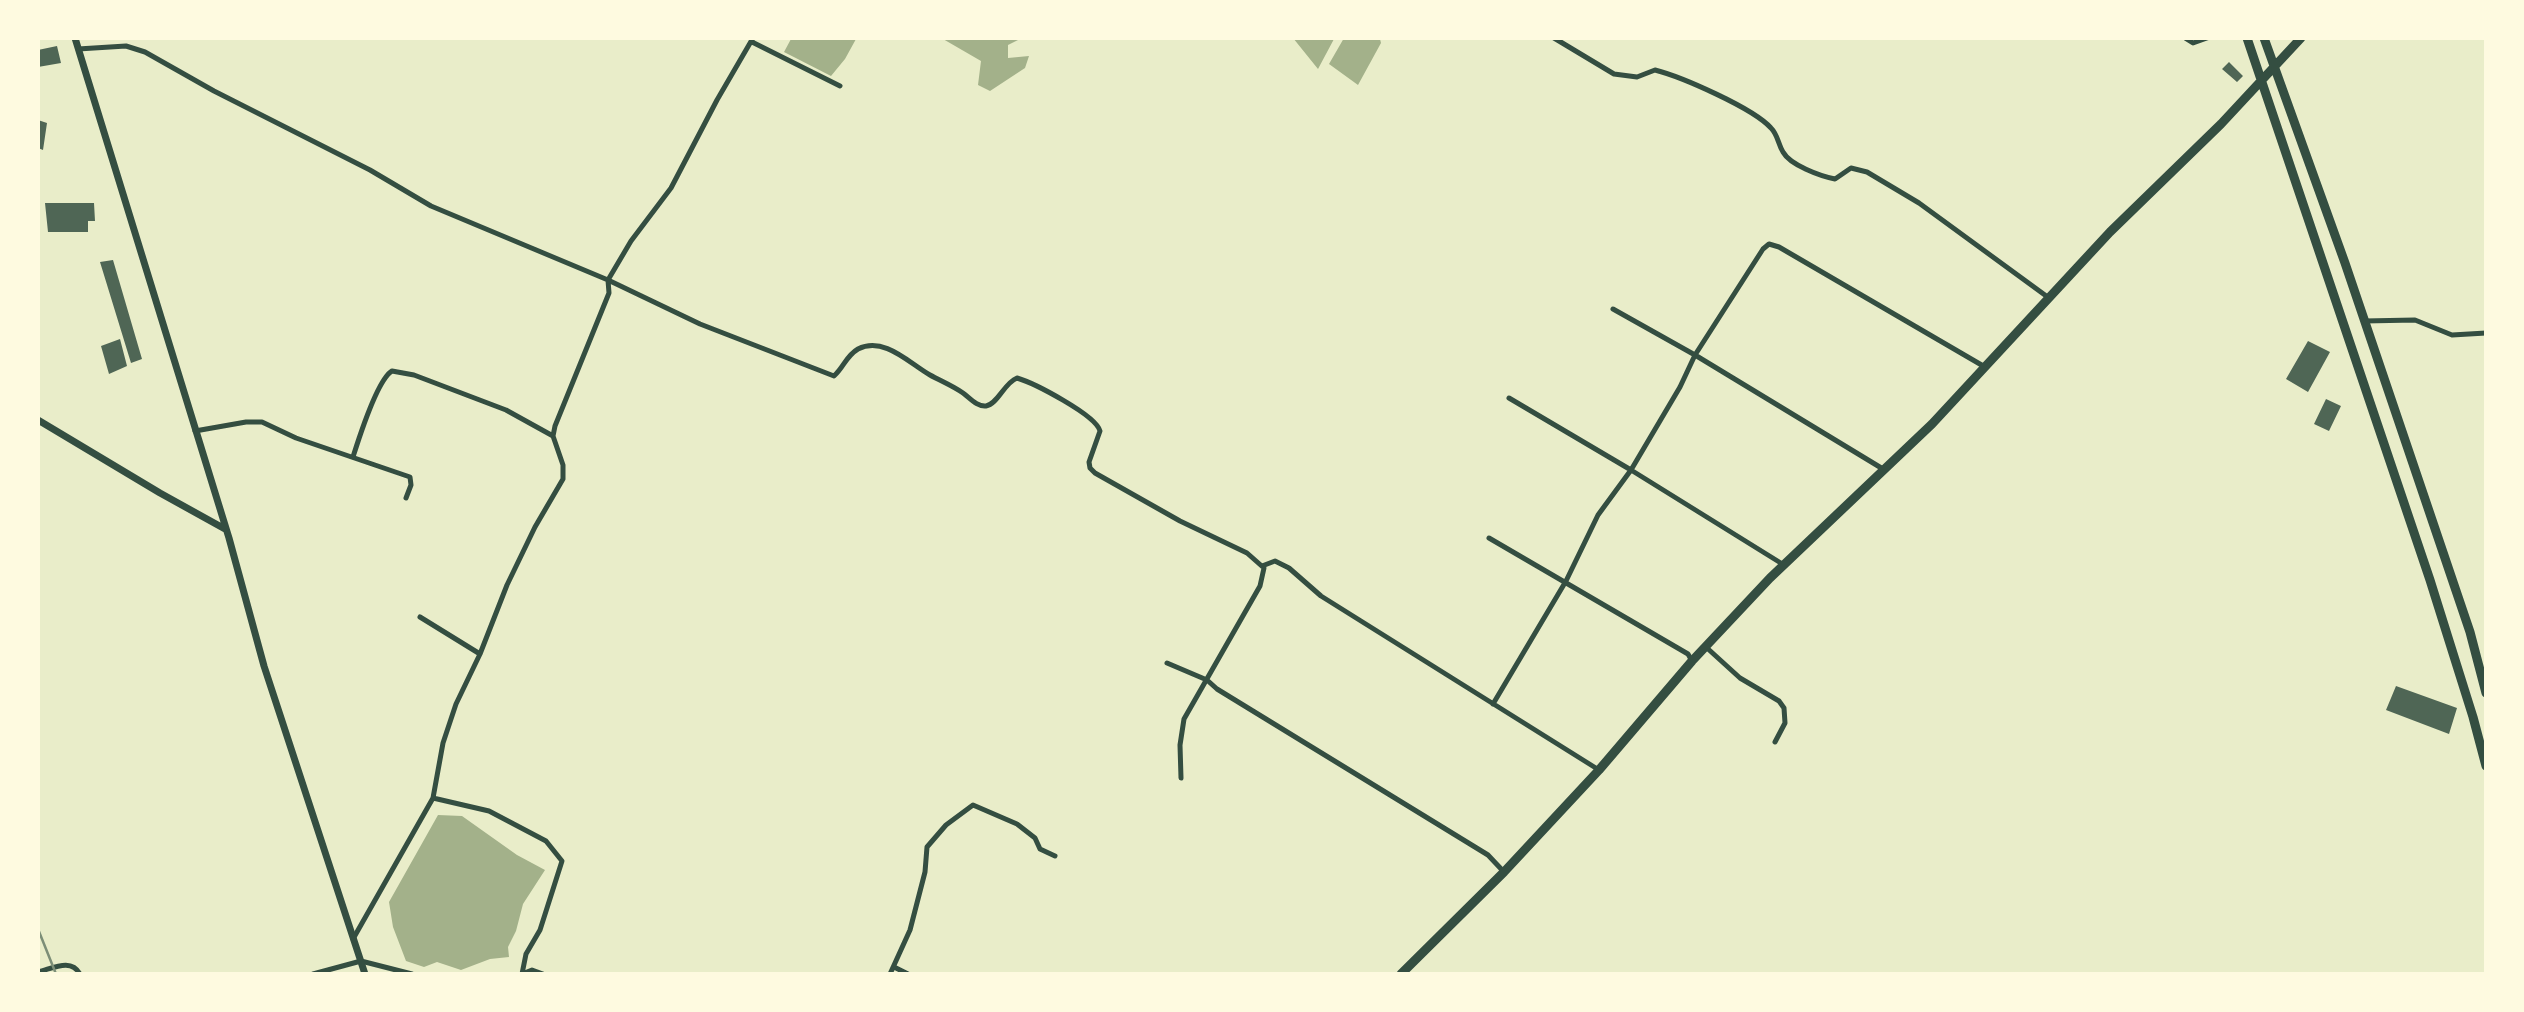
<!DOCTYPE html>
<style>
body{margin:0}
#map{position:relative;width:2524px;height:1012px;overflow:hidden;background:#e9edc9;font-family:Commissioner,sans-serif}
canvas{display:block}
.frame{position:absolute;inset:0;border:40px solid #fefae0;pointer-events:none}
</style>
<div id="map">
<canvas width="2524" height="1012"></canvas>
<div class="frame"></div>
</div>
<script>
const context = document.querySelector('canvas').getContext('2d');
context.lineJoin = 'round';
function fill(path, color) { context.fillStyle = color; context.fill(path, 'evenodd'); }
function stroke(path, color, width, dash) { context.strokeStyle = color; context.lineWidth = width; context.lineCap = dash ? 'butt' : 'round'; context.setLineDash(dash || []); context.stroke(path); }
fill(new Path2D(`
 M1293,38H1334V39L1318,69Z
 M1344,38L1380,39L1381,43L1358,85L1329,64Z
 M791,39V38L856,39L845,59L831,76L784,52Z
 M943,39H1020L1008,45V58L1029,56L1025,68L990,91L978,85L981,61Z
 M438,815L462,816L517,855L545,870L523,904L516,931L508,947L509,957L490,959L461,970L437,962L424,967L406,961L393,927L389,902Z`), '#a3b18a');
fill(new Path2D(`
 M57,46L61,63L38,67V50Z
 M2229,62L2243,76L2237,82L2222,69Z
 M38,120L47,123L43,150L38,148Z
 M45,203H94L95,221H88V232H48Z
 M113,260L142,359L131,363L100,262Z
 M120,339L127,366L109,374L101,346Z
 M2308,341L2330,352L2308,392L2286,379Z
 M2326,399L2341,406L2329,431L2314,424Z
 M2396,686L2457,708L2449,734L2386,710Z`), '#4f6655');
stroke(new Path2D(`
 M1554,38L1614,74L1637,77L1655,70C1682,77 1753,108 1771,128C1778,135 1778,144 1783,152C1790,165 1820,176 1835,179L1851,168L1867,172L1919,203L2049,298
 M2185,38L2193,43L2207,38
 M752,42L840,86
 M78,49L126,46L145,52L214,91L370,170L431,206L608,280L700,324L834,376C844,367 846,356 858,349C884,336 909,363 930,375C941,381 953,386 963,393C970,398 977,407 986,406C998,404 1004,383 1017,378C1034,383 1096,415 1100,431L1089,462L1090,468L1095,473L1180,521L1247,553L1264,568L1260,586L1184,719L1180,745L1181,778
 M1613,309L1695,355L1883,469
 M2364,321L2415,320L2452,335L2486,333
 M1509,398L1631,470L1784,565
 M195,431L246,422H262L296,438L410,477L411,485L406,498
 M353,457C359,438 377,380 392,371L414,375L506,410L553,436
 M1489,538L1688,654L1692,661
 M1262,566L1275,561L1289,568L1321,596L1599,770
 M420,617L480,654
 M1707,648L1740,678L1779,701L1784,708L1785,723L1775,742
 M1167,663L1207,680L1217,689L1488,855L1504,872
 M1493,704L1566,581L1598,515L1631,470L1680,387L1695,355L1763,249L1769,244L1779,247L1985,367
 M433,798L489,811L546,841L562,861L540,930L526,954L522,974
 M353,939L433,798L443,743L456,704L480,654L507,585L535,527L563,479V465L553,436L555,426L609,293L608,280L631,241L671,188L717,100L753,38
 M894,967L908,974
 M38,972C54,968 71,958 80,974
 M313,974L361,961L412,974
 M522,974L532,970L543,974
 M890,974L910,930L925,872L927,847L946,825L973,805L1017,824L1035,838L1040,849L1055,856`), '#344e41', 5);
stroke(new Path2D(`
 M75,38L229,538L264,666L365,974
 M38,420L160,493L225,529`), '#344e41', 7);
stroke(new Path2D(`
 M2247,38L2430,580L2473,717L2486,766
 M2264,38L2345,263L2470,632L2486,693
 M1401,974L1504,872L1599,770L1692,661L1770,578L1932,424L2110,232L2221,124L2301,38`), '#344e41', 9);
stroke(new Path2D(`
 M38,929L56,974`), '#7c8e77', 2.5);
</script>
